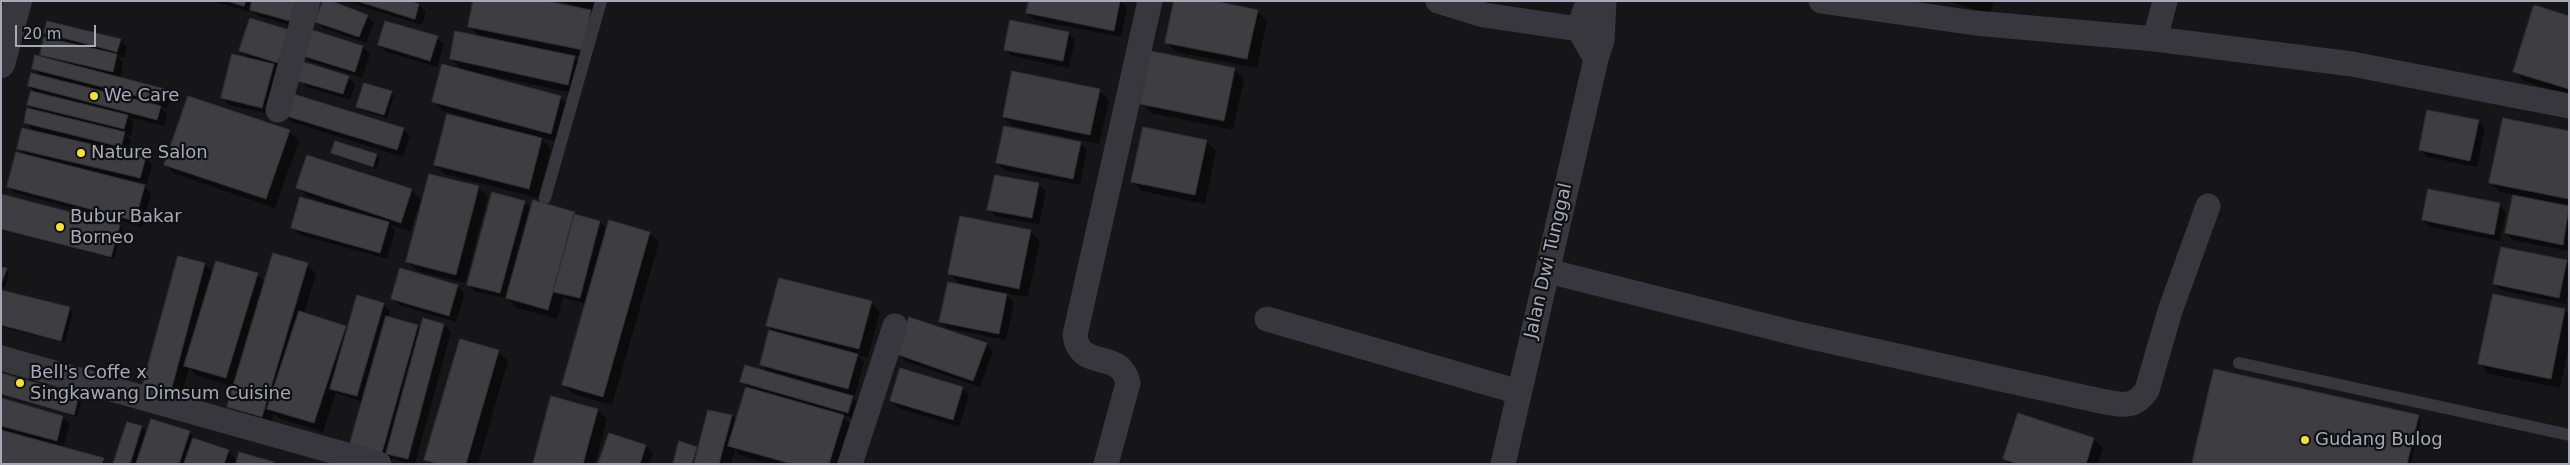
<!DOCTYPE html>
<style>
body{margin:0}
#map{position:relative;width:2570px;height:465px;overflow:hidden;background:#161618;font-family:"DejaVu Sans",sans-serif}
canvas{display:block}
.frame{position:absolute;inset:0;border:2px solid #a7a9b8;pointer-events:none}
.scale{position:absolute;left:15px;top:25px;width:81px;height:22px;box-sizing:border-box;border:2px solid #a7a9b8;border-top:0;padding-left:6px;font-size:15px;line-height:18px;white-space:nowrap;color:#a7a9b8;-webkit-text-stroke:4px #111113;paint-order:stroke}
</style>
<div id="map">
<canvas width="2570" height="465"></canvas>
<div class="frame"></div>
<div class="scale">20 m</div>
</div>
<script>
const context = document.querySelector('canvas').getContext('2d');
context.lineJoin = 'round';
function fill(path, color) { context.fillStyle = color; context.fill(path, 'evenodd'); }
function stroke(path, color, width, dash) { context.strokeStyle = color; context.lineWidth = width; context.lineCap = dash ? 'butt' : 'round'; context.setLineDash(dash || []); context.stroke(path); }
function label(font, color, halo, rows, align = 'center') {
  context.font = font + ' "DejaVu Sans",sans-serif'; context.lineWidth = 4.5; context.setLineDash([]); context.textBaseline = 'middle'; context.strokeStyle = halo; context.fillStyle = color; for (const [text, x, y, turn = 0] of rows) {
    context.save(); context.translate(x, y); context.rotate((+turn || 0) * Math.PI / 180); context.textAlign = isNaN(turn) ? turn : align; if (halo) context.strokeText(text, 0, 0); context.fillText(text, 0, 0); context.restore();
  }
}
fill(new Path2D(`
 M211,1H304L296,27L258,16L252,10L251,12Z
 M345,1H406L419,5L426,12L422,25Z
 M560,1H596L593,11L589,10L600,21L592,59L572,55L584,66L578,94L469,71V73L560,97L570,107L560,143L540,137L551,149L538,198L445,174L435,165L477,120L443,111L433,101L463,71L451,59L480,37L470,27L580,9V7Z
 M1030,1H1121L1127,8L1121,37L1034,20L1028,13Z
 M1947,1H1994L1989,14Z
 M1257,11L1267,21L1257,68L1176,52L1166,42Z
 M367,16L374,23L366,43L323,28L317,22Z
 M2569,17V95L2524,81L2515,72Z
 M250,20L285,70L274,66L280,72L269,114L229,105L222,98L249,59L241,51Z
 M46,33L120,40L127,47L124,58L117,56L123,62L120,79L164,90L171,97L168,108L159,106L167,114L164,126L128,117L134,123L131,136L125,134L131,140L127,154L145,158L152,165L147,184L125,179V181L144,186L151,193L142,227L15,193L8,187L26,156L19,148L35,132L25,122L35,111L28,105L36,93L29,86L42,77L34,68L46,60L41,55L54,41Z
 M1068,33L1075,40L1069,68L1012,56L1005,49Z
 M437,37L444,44L437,67L386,52L379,45Z
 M363,47L370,54L362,78L309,61L302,54Z
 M1234,69L1244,79L1233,130L1151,113L1142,103Z
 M348,77L355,84L350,100L307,87L300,80Z
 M1099,90L1109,100L1099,144L1013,126L1004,117Z
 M391,92L394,96L387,118L361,110L358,107Z
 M285,115L403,129L410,136L403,157L292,122Z
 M2478,121L2485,128L2477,167L2427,157L2420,150Z
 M289,131L299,141L275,208L175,174L165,165Z
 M2569,133V251L2513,240L2506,233L2514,195L2500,192L2491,183Z
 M1206,141L1216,151L1205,204L1142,191L1133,182Z
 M1081,143L1087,150L1080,185L1004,170L997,163Z
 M332,153L377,155L380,159L376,169L336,156Z
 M430,175L479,188L488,197L465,283L417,271L407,261Z
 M996,176L1039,185L1046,191L1039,225L996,216L989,209Z
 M298,188L411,190L421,200L410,231L390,225L395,230L387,259L300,235L293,228L323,202L308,197Z
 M1,195L119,226L123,229L114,259L1,230Z
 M524,202L532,210L574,213L578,216L600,222L608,230L649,233L659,242L612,405L573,394L564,385L587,304L563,298L557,319L517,308L507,298L476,292L469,285Z
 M2499,205L2506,212L2500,241L2430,227L2423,220Z
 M1030,231L1040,241L1028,297L1004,293L1014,302L1006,340L947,328L940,321L962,286L950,274Z
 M179,257L205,264L213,273L257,274L265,282L307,264L316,274L304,314L345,327L348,331L383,304L390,311L388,318L417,326L421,330L424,320L444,325L451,332L415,464H408L392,458L391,464L350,447L363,402L336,393L323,432L278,418L274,414L271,426L238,416L228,406L234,387L195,375L189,368L179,403L153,397Z
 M2566,262L2569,264V289L2566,304L2501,290L2494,284Z
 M1,268L9,273L5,288L1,287Z
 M401,270L458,286L465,293L456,322L399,305L392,298Z
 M1,291L70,309L73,312L65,343L1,327Z
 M871,302L880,312L868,358L857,355L864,362L855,395L849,394L859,404L855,419L842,415L852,426L841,464H770L739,455L735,450L731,464H674L680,443L699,450L709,411L732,416L737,421L747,387L741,381L770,373L761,364L775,333L768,326Z
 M2564,310L2569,314V346L2560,388L2489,374L2480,364Z
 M461,341L499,352L508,361L478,464H430L426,460Z
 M986,344L993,351L980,387L905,361L898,354Z
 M1,374L79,396L82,400L77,417L1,395Z
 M962,388L969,395L959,427L898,408L891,401Z
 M1,400L63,417L70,424L63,448L103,459L106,464H1Z
 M598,410L607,419L595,464H534Z
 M2019,415L2094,439L2103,448L2098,464H2009L2004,459Z
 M2418,417L2421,420L2411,464H2193Z
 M141,427L148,433L189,432L198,441L228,451L238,461L274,464H114Z
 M610,434L646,446L653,453L649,464H600Z`), '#0007');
const building = new Path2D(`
 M227,1H246L244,6Z
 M252,1H295L290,21L250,10Z
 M323,1H331L368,15L359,37L315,22Z
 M357,1H410L419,4L415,19Z
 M473,1H546L591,10L583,50L468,27Z
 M1029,1H1120L1114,31L1026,13Z
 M1174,1H1215L1258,10L1247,59L1165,43Z
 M2534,5L2569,16V89L2513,72Z
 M250,18L289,30L278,63L239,51Z
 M1010,20L1069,32L1063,61L1004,50Z
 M47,21L121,39L117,52L44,33Z
 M385,21L438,36L430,61L378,45Z
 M309,29L363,46L355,72L300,55Z
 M455,31L575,56L568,85L450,59Z
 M44,37L117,54L113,72L40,55Z
 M1151,51L1235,68L1224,121L1140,104Z
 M232,54L274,64L262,108L221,98Z
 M35,55L165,89L161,102L32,69Z
 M304,62L349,76L343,94L298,81Z
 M442,64L561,96L551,134L432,102Z
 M1012,71L1100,89L1090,135L1003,117Z
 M31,73L161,106L157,120L28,86Z
 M364,83L392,91L384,115L356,107Z
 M31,91L128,115L124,129L27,105Z
 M290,93L404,128L397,150L283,115Z
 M188,96L290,130L266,199L164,165Z
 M27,108L125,132L121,147L24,123Z
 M2427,110L2479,120L2470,161L2419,150Z
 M447,114L542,138L529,189L434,165Z
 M2503,118L2569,131V199L2489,183Z
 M1004,126L1081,142L1073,179L996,163Z
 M1143,127L1207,140L1195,195L1131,182Z
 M22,128L146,157L140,178L17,149Z
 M335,141L377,154L373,167L331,153Z
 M16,152L145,185L135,221L7,187Z
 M307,155L412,189L401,223L296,188Z
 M429,174L479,186L456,275L406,262Z
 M995,175L1039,183L1032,218L987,210Z
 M2428,189L2500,203L2494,235L2422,220Z
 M492,192L525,201L500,293L467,285Z
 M1,194L120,225L111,257L1,229Z
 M2513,195L2569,206L2563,245L2505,233Z
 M300,197L389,222L380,253L291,228Z
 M533,200L575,212L548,310L506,298Z
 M574,214L600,221L580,298L553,292Z
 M960,216L1031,230L1019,289L948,274Z
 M609,220L650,232L603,397L562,385Z
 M2501,247L2567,260L2559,298L2493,284Z
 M273,253L308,263L262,417L227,407Z
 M178,256L205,263L170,395L142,387Z
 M216,261L258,273L226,378L184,366Z
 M1,267L7,268L1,285Z
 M400,268L458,285L449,316L391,299Z
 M779,278L872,301L859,349L766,326Z
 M948,282L1007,294L999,334L939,322Z
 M1,290L70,307L61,341L1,325Z
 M2493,294L2565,309L2551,379L2478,364Z
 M357,295L384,303L357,396L330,389Z
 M299,311L346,326L314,423L267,409Z
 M386,316L418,325L381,456L349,447Z
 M909,317L987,343L973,381L896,354Z
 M423,318L444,324L408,459L386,454Z
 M769,330L858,354L848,389L760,365Z
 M460,339L499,350L466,464H438L424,460Z
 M745,365L853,396L848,413L740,382Z
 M900,368L963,387L953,420L890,401Z
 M2214,369L2419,415L2407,464H2192Z
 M1,373L79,395L74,415L1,394Z
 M746,387L844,415L829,464H792L728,446Z
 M551,396L598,409L583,464H533Z
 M1,398L63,416L57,441L1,426Z
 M708,410L732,415L719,464H694Z
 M2018,413L2094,438L2086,464H2017L2003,459Z
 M151,419L190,431L179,464H136Z
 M127,422L142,426L130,464H113Z
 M1,430L104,458L102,464H1Z
 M609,433L646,445L640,464H598Z
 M193,438L229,450L224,464H184Z
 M679,441L697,447L692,464H673Z
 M239,452L274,462L273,464H236Z`);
fill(building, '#3d3d42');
stroke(building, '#313034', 1);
stroke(new Path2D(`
 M545,198L601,1
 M2239,363L2569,435`), '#37373d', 12);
stroke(new Path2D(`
 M1438,1L1484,15L1579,29L1596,59
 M1821,1L1975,23L2155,39L2352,64L2569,106
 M1579,29L1588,1
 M2155,39L2165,1
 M278,110L308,1
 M1548,271L1798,334L2096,400C2118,404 2133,411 2147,390L2170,311L2208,206
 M1267,319L1519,392
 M1,358L379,464
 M850,464L895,326
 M1106,464L1128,383C1121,348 1079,372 1075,335L1150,1
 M1503,464L1596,59L1602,40L1604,1`), '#37373d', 25);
stroke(new Path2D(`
 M1,64L18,1`), '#37373d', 28);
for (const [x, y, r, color] of [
 [94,96,5,"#f6e130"],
 [81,153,5,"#f6e130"],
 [60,227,5,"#f6e130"],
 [20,383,5,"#f6e130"],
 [2305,440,5,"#f6e130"]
]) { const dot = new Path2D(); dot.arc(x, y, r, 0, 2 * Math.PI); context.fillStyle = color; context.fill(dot); stroke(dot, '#111113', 2); }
label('18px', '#a7a9b8', '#111113', [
 ["We Care",104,96],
 ["Nature Salon",91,153],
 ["Bubur Bakar",70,217],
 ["Borneo",70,238],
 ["Bell's Coffe x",30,373],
 ["Singkawang Dimsum Cuisine",30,394],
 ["Gudang Bulog",2315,440]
], 'left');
label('18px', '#a7a9b8', '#111113', [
 ["Jalan Dwi Tunggal",1549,261,-77]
]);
</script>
